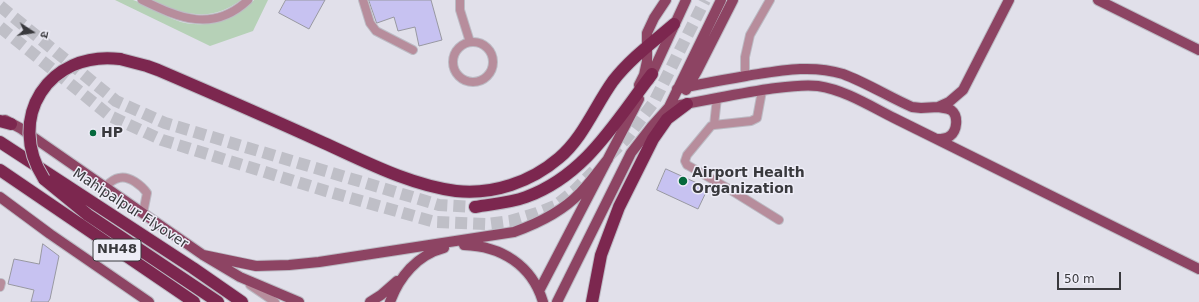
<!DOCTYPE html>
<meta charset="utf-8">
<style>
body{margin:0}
#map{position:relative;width:1199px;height:302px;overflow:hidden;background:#e1e0ea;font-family:"DejaVu Sans","Noto Sans Devanagari",sans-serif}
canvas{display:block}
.north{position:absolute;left:12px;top:12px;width:40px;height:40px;-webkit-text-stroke:3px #eeedf7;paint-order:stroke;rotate:102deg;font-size:11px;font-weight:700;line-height:16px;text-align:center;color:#39393d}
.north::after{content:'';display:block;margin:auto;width:14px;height:18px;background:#39393d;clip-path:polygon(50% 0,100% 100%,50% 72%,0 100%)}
.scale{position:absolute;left:1057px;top:272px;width:64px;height:18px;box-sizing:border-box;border:2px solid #39393d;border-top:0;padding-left:5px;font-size:12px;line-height:14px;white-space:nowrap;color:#39393d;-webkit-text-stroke:3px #eeedf7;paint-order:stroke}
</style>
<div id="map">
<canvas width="1199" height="302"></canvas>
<div class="north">उ</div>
<div class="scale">50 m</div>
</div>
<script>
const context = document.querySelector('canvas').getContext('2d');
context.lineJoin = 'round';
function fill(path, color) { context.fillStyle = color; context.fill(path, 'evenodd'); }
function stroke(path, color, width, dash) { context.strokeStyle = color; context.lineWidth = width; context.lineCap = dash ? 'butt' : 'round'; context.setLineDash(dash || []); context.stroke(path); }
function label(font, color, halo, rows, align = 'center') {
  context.font = font + ' "DejaVu Sans",sans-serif'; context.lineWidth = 3; context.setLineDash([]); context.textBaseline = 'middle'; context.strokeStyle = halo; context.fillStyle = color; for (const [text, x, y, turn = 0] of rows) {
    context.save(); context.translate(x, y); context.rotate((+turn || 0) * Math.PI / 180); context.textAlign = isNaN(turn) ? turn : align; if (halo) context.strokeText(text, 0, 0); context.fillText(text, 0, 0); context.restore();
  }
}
fill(new Path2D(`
 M115,0C121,0 128,0 133,0C150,5 164,17 181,22C207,29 237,19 254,0H268L253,31L210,46Z
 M151,0H241C211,23 183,15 151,0Z`), '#b6d1b7');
const building = new Path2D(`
 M286,0H325L309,29L279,13Z
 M369,0H431L442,40L419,46L415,27L398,31L394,17L377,23Z
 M666,169L708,188L698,209L657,190Z
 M43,244L59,256L50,299L48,302H31L34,290L8,284L14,259L39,264Z`);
fill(building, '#c7c2f1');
stroke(building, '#9898a1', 1);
stroke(new Path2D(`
 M0,6L116,101L165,123L439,205L475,207
 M0,27L110,116L162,140L326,191L435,222L487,224L510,221L537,213L555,206L575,190L594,171
 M610,155L626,139L654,102L705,0`), '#bfbfc7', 12, [12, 6]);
const minor = new Path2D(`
 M142,0C179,18 213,33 248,0
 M363,0L370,23L376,31L413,50
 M460,0V10L470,42
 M453 62a20 20 0 1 1 40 0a20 20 0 1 1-40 0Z
 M745,77V57L750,35L770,0
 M762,91L757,118L751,121L714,125L711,126L687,155L685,161L687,165L689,166L729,189L779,220
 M714,125L717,98
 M105,187C109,183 113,179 119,178C129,175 142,186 147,193L143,213
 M250,285L275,302
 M0,287L1,283`);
const major = new Path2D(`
 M1098,0L1199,50
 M649,80L686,0
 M639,85L644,75L647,61V33L654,18L666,0
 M677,89C700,84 723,80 746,76C779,71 810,64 843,74C867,83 889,97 912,107L921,108L938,107L949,102L963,90L1009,0
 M686,90L697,71L733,0
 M669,107C703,101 735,94 769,89C785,87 802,84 818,86C845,90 870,106 894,118L1199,269
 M5,120L20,128L203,255L240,277L299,302
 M937,139C941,139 946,139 950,136C957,131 959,116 951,110C947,108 942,108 938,107
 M0,197L50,234L149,302
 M464,245C501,246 532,265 543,302
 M203,255L256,266L289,265L319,262L514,232C539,223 562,212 580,193C590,183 599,170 608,159
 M539,291L639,99
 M370,302L381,295L397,281
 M390,302C399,277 417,255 444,248
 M557,302L631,153L652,126L669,107L721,0`);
const highway = new Path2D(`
 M120,59L147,66L158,70C214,94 269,118 324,143C366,162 410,185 456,191C493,195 531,182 559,158C583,138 595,106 613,81C630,59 653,42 674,24
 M0,121L11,124
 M0,142L193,268L242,302
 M0,170L194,302
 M44,179L88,215L218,302
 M475,207C491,204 510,203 526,197C586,175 615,122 652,74
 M592,302L601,255L619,207L653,139L667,119L687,104`);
stroke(minor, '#bcbbc4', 10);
stroke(major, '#bcbbc4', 12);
stroke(highway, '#bcbbc4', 14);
stroke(minor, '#b78d9c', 8);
stroke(major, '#8d4463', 10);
stroke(highway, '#7c274f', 12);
const highwayBridge = new Path2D(`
 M44,179C5,118 49,50 120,59`);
stroke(highwayBridge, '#bcbbc4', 14, []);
stroke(highwayBridge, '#7c274f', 12);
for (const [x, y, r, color] of [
 [93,133,4,"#04683c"],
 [683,181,5,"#04683c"]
]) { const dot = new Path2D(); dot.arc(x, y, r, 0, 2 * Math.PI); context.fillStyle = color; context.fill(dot); stroke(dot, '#eeedf7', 1.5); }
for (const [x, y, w] of [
 [117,250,48]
]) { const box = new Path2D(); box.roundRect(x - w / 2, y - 11, w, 22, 3); context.fillStyle = '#eeedf7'; context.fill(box); stroke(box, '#39393d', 1); }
label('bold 13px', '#39393d', null, [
 ["NH48",117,250]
]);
label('bold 14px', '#39393d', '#eeedf7', [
 ["HP",101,133],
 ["Airport Health",692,173],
 ["Organization",692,189]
], 'left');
label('14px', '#39393d', '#eeedf7', [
 ["Mahipalpur Flyover",130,209,33]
]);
</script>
